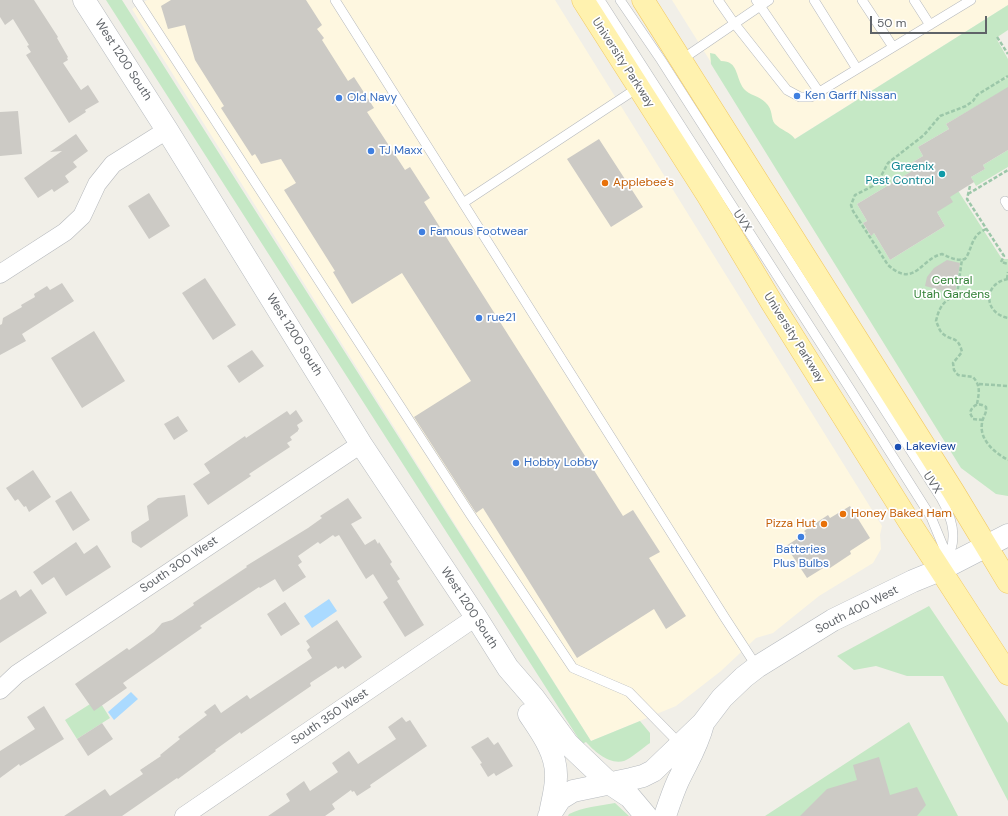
<!DOCTYPE html>
<style>
body{margin:0}
#map{position:relative;width:1008px;height:816px;overflow:hidden;background:#f1efe8;font-family:"DM Sans",sans-serif}
canvas{display:block}
.scale{position:absolute;left:870px;top:16px;width:117px;height:18px;box-sizing:border-box;border:2px solid #5f6368;border-top:0;padding-left:5px;font-size:12px;line-height:14px;white-space:nowrap;color:#5f6368;-webkit-text-stroke:3px #fff;paint-order:stroke}
</style>
<div id="map">
<canvas width="1008" height="816"></canvas>
<div class="scale">50 m</div>
</div>
<script>
const context = document.querySelector('canvas').getContext('2d');
context.lineJoin = 'round';
function fill(path, color) { context.fillStyle = color; context.fill(path, 'evenodd'); }
function stroke(path, color, width, dash) { context.strokeStyle = color; context.lineWidth = width; context.lineCap = dash ? 'butt' : 'round'; context.setLineDash(dash || []); context.stroke(path); }
function label(font, color, halo, rows, align = 'center') {
  context.font = font + ' "DM Sans",sans-serif'; context.lineWidth = 3.5; context.setLineDash([]); context.textBaseline = 'middle'; context.strokeStyle = halo; context.fillStyle = color; for (const [text, x, y, turn = 0] of rows) {
    context.save(); context.translate(x, y); context.rotate((+turn || 0) * Math.PI / 180); context.textAlign = isNaN(turn) ? turn : align; if (halo) context.strokeText(text, 0, 0); context.fillText(text, 0, 0); context.restore();
  }
}
fill(new Path2D(`
 M147,0H555L882,526L880,535L881,549L873,563L819,596L773,633L756,638L721,671L676,706L591,741L132,9Z
 M672,0H1008V5L769,155Z`), '#fef7e0');
fill(new Path2D(`
 M106,0H122L591,741L640,721L650,733V743C644,747 630,759 624,761C609,765 594,751 586,742L582,744Z
 M1008,5V30L996,38L1008,59V76L996,83L1008,77V88L946,124L949,129L918,147L923,156L908,165L912,171L857,204L867,221L863,223L870,235L874,233L890,260L945,226L937,212L948,195L957,189L1002,259H1008V496L996,494L961,468L711,64L710,53L715,54L721,61C739,61 735,77 744,89C749,95 759,96 765,102C774,110 770,118 775,124C781,130 790,132 795,139Z
 M1008,150V167L976,186L971,177L985,169L983,165Z
 M929,606L1008,723V801L943,676H907L876,666L854,670L837,656Z
 M98,699L110,718L77,739L65,720Z
 M909,722L958,816H765Z
 M615,803L629,816H568L569,814C583,807 599,806 615,803Z`), '#c5e8c5');
fill(new Path2D(`
 M329,599L337,611L312,628L304,616Z
 M131,692L138,699L114,720L108,712Z`), '#aadaff');
fill(new Path2D(`
 M0,0H34L58,37L57,38L68,57L67,58L68,60L63,63L81,90L88,85L99,102L85,110L86,112L69,123L26,55L31,52L27,46L29,45L13,19L5,25L0,17Z
 M171,0H306L322,25L317,29L324,38L322,40L348,81L354,77L374,108L367,112L405,170L410,167L430,198L424,202L623,516L633,510L660,552L649,558L686,616L666,629L654,609L577,658L483,508L476,513L414,417L471,381L402,273L352,304L333,272L335,271L284,190L296,183L281,159L261,164L255,154L252,156L221,108L224,106L195,60L185,25L168,29L161,6Z
 M1008,87V150L983,165L985,169L971,177L974,182L950,197L953,202L937,212L945,226L890,260L874,233L871,236L863,223L867,221L857,204L912,171L908,165L923,156L918,147L949,129L946,124Z
 M18,111L22,154L0,156V112Z
 M76,134L88,151L73,162L77,167L65,176L69,182L54,192L52,189L38,198L24,178L62,151L50,152Z
 M599,139L643,207L611,227L567,159Z
 M149,193L170,226L149,239L128,206Z
 M947,260L960,263L955,294L925,286L927,277L934,268Z
 M205,278L236,325L213,340L182,293Z
 M62,283L74,301L22,334L26,341L0,355V325L2,324L3,318L22,307L21,305L35,297L34,294L47,286L50,290Z
 M94,331L125,381L82,408L51,358Z
 M252,350L264,366L239,383L227,366Z
 M296,410L303,421L297,425L299,429L298,430V431L290,437L292,440L287,443L290,447L249,474L251,476L208,505L193,484L210,473L204,464L245,436L246,438L287,411L290,415Z
 M178,416L188,431L174,440L164,424Z
 M33,470L51,497L29,512L26,506L24,507L18,499L15,501L6,488Z
 M71,491L90,520L73,531L55,501Z
 M185,495L188,516L141,548L132,542L131,532L149,520L147,506L158,498Z
 M348,498L362,518L351,524L365,545L375,539L378,544L379,542L392,562L390,564L400,579L397,581L424,625L405,637L383,602L388,598L373,574L366,579L339,535L335,537L333,535L320,544L318,542L298,556L302,562L298,565L306,577L283,592L275,579L260,588L259,587L200,626L202,628L123,683L127,688L94,711L75,684L127,648L129,650L154,632L162,623L172,620L194,605L193,603L247,567L246,566L308,528L322,518L320,516Z
 M850,506L870,538L850,551L851,554L830,568L828,565L807,578L786,546L806,533L804,531L828,515L830,518Z
 M76,542L84,554L97,545L111,567L66,596L54,577L42,585L33,572Z
 M31,589L47,613L0,643V600L16,590L20,597Z
 M285,602L300,624L281,636L267,614Z
 M337,620L362,657L345,669L343,666L338,669L336,666L310,683L311,686L241,734L240,732L215,750L216,751L178,779L177,778L122,816H64L105,789L110,796L143,774L140,770L161,756L160,755L180,739L178,737L207,715L204,712L215,704L221,713L247,695L250,699L312,658L307,650L310,647L306,641Z
 M44,706L64,739L20,766L19,764L0,778V751L35,729L27,717Z
 M402,717L406,722L410,720L427,746L370,785L371,787L357,796L354,791L352,792L351,790L332,804L335,809L325,816H268L290,801L286,794L304,781L310,791L338,772L332,763L349,751L358,764L396,739L388,727Z
 M102,723L113,739L88,756L77,739Z
 M488,737L494,745L498,742L513,766L496,776L494,773L488,777L480,764L482,763L471,747Z
 M879,757L890,795L917,787L926,805L917,816H800L827,789L857,780L853,765Z`), '#cccac5');
const lane = new Path2D(`
 M137,0L470,514L573,668L629,692L680,744
 M335,0L725,618L757,667
 M600,0L850,389L931,517L943,546L944,557L942,563
 M620,0L661,60L941,498C953,519 959,541 945,562
 M718,0L734,23L787,90L800,97H811L971,0
 M756,0L819,92
 M814,0L857,69
 M862,0L893,47
 M914,0L930,25
 M681,60L769,0
 M1005,201L1008,206
 M463,203L639,87`);
const street = new Path2D(`
 M0,274L65,232L82,216L97,184L113,164L167,130
 M0,690L17,674L361,444
 M184,816L476,617`);
const secondary = new Path2D(`
 M84,0L167,130L361,444L476,617L508,668L534,698L568,744L609,783L630,797L646,816
 M529,714C541,732 557,753 556,777C556,789 552,802 550,814
 M549,816L560,799L573,791L631,779L643,776L653,771L703,723L722,698L744,677L757,667L833,620L913,581L940,570L1008,535
 M665,816C669,804 673,792 678,781C688,760 697,747 703,724`);
const primary = new Path2D(`
 M583,0L708,196L772,303L908,520L1008,674
 M643,0L953,491L1008,582`);
stroke(lane, '#b5b8bc', 10);
stroke(street, '#b5b8bc', 19);
stroke(secondary, '#b6babf', 23);
stroke(primary, '#f2c960', 23);
stroke(new Path2D(`
 M997,37L1008,54
 M970,186L967,199L1004,256L1001,262L1008,264
 M968,194L1008,170
 M986,229C984,230 980,232 978,234C971,241 971,251 965,259C956,261 951,258 942,254C920,259 915,289 888,265L853,211L851,205L855,195L873,186L879,180L888,163L924,135L940,116L966,106L973,101L977,95L1008,76
 M1007,279L1008,272
 M1008,279C983,283 983,313 1008,318
 M957,295L962,259
 M979,384L1008,386
 M977,404C979,393 981,386 973,377L958,375L954,370L953,363L962,352C958,335 952,342 942,333C939,330 938,325 936,321C937,317 938,313 940,309C949,291 973,292 990,296
 M983,420L973,419L970,413C972,405 979,402 986,407C987,414 983,416 982,423C979,440 995,453 1008,460`), '#9cc7a9', 2.5, [4, 2]);
stroke(lane, '#fff', 9);
stroke(street, '#fff', 18);
stroke(secondary, '#fff', 22);
stroke(primary, '#fff2af', 22);
for (const [x, y, r, color] of [
 [797,96,4,"#3f7fe0"],
 [339,98,4,"#3f7fe0"],
 [371,151,4,"#3f7fe0"],
 [942,174,4,"#0f9aa8"],
 [605,183,4,"#e8710a"],
 [422,232,4,"#3f7fe0"],
 [479,318,4,"#3f7fe0"],
 [898,447,4,"#1a4fb4"],
 [516,463,4,"#3f7fe0"],
 [843,514,4,"#e8710a"],
 [824,524,4,"#e8710a"],
 [801,537,4,"#3f7fe0"]
]) { const dot = new Path2D(); dot.arc(x, y, r, 0, 2 * Math.PI); context.fillStyle = color; context.fill(dot); stroke(dot, '#fff', 1.5); }
label('12px', '#5f6368', '#fff', [
 ["West 1200 South",123,60,57],
 ["University Parkway",623,63,57],
 ["UVX",742,221,57],
 ["West 1200 South",294,335,58],
 ["University Parkway",794,338,58],
 ["UVX",932,483,57],
 ["South 300 West",179,565,-34],
 ["West 1200 South",469,608,57],
 ["South 400 West",857,610,-27],
 ["South 350 West",330,717,-34]
]);
label('12px', '#366cbe', '#fff', [
 ["Ken Garff Nissan",805,96],
 ["Old Navy",347,98],
 ["TJ Maxx",379,151],
 ["Famous Footwear",430,232],
 ["rue21",487,318],
 ["Hobby Lobby",524,463],
 ["Batteries",801,550,"center"],
 ["Plus Bulbs",801,564,"center"]
], 'left');
label('12px', '#0d838f', '#fff', [
 ["Greenix",934,167],
 ["Pest Control",934,181]
], 'right');
label('12px', '#c56008', '#fff', [
 ["Applebee's",613,183],
 ["Honey Baked Ham",851,514],
 ["Pizza Hut",816,524,"right"]
], 'left');
label('12px', '#348238', '#fff', [
 ["Central",952,281],
 ["Utah Gardens",952,295]
]);
label('12px', '#164399', '#fff', [
 ["Lakeview",906,447]
], 'left');
</script>
